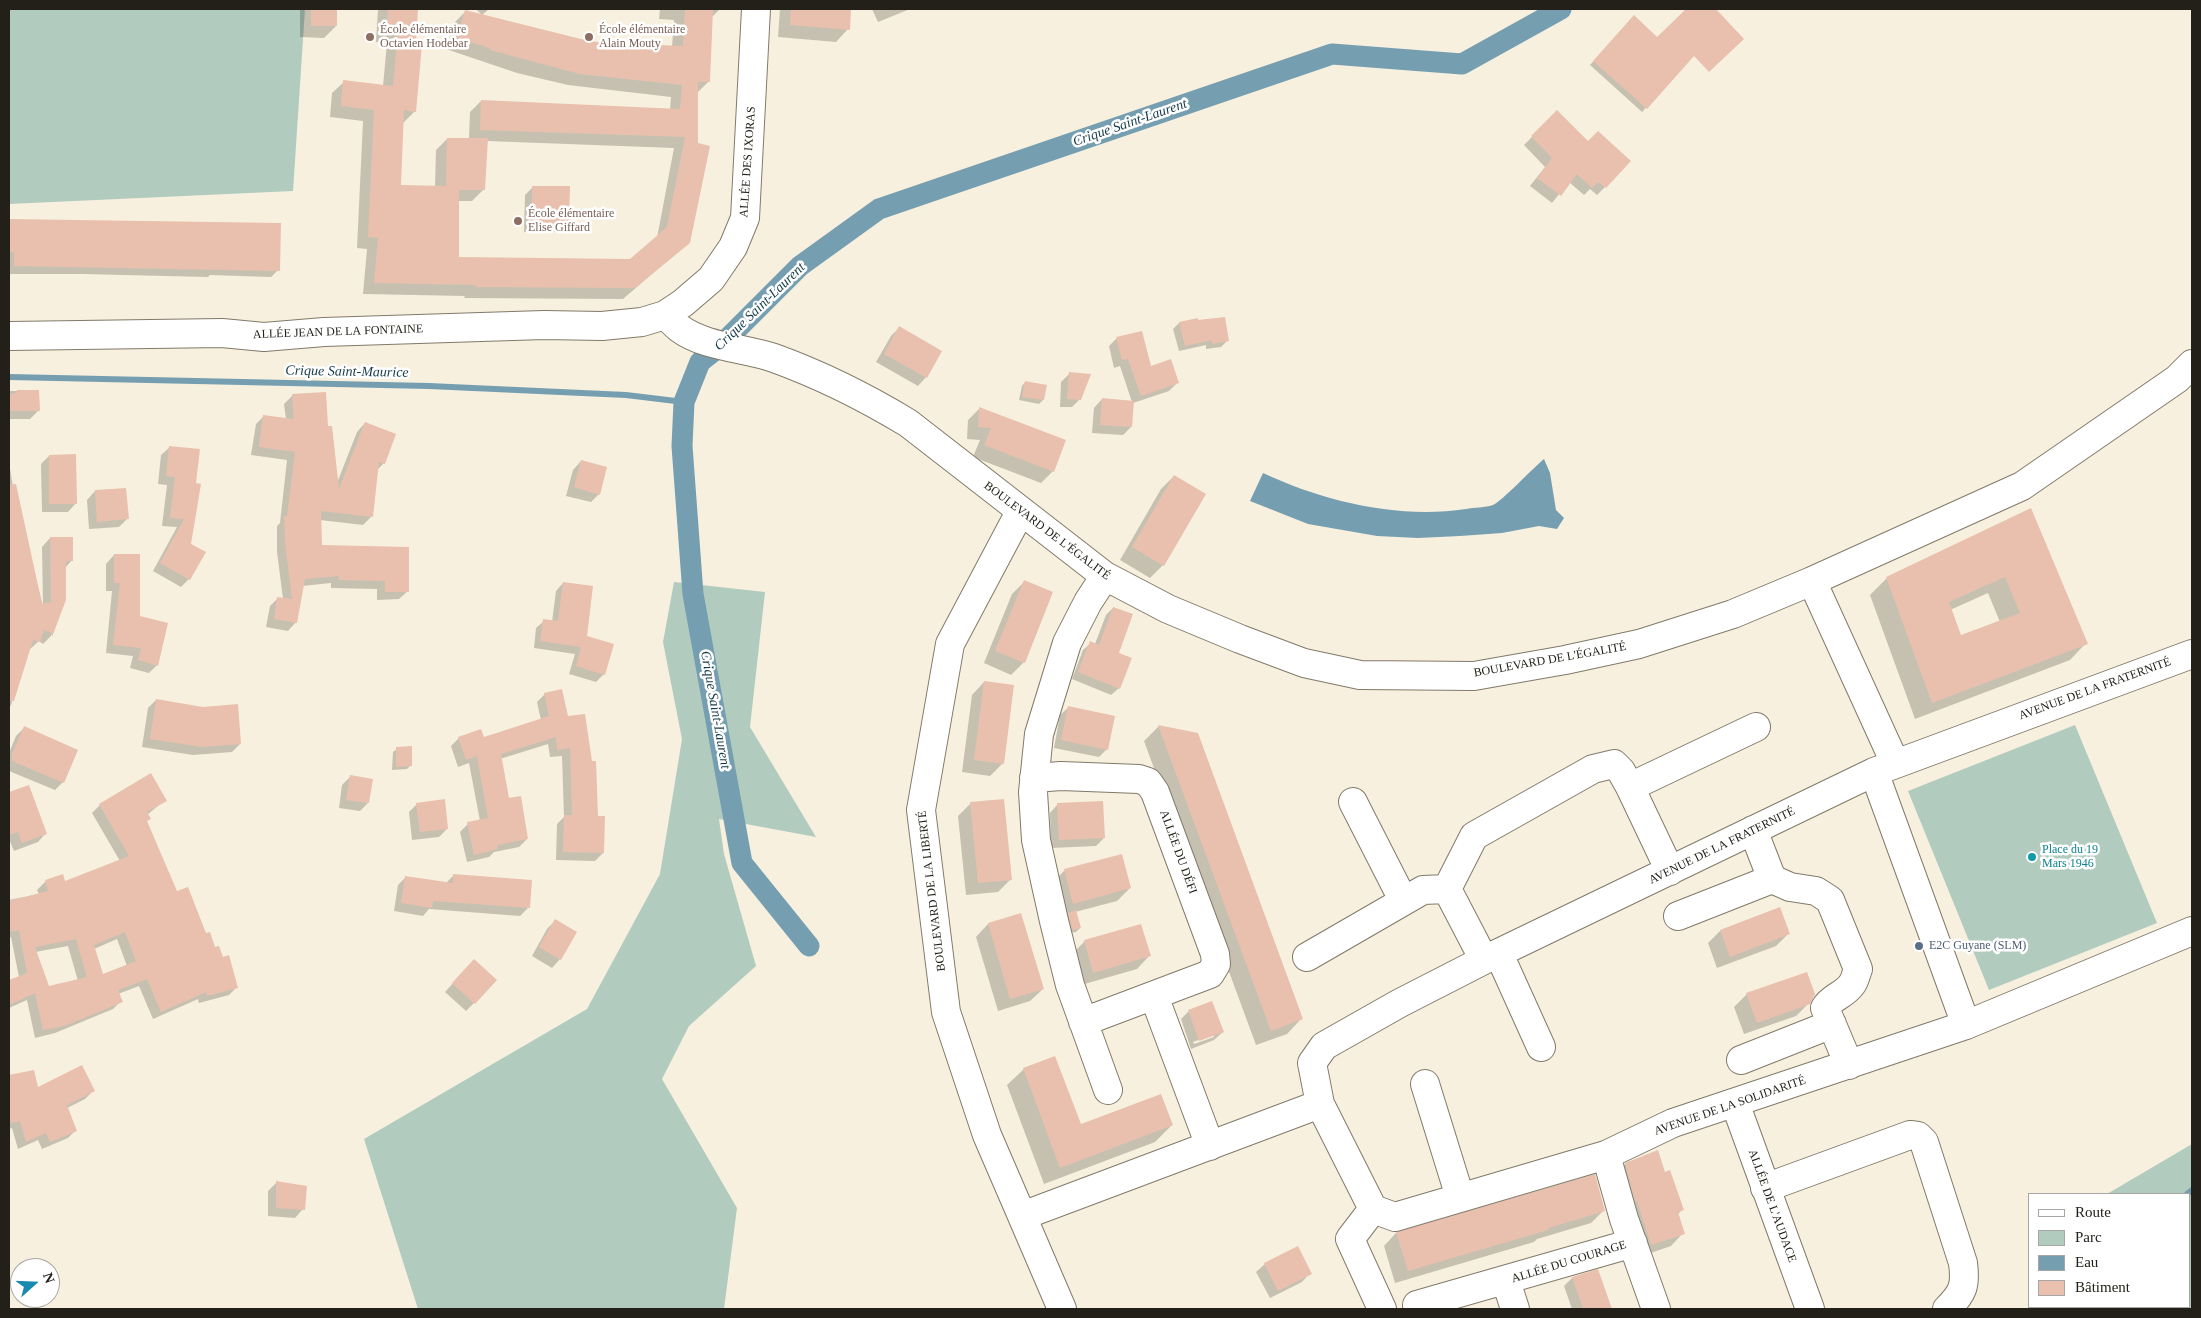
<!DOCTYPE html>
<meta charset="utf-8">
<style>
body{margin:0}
#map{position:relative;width:2201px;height:1318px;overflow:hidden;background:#f8f0de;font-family:Georgia,serif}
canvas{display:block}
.frame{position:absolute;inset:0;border:10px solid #222019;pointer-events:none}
.legend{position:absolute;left:2028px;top:1193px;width:162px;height:115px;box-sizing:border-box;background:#fff;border:1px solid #a7a6a3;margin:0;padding:6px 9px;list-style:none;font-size:15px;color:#222019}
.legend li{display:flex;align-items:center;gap:10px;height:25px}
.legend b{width:25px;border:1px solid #a7a6a3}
.north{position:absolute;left:10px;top:1258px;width:50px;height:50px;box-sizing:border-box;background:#fff;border:1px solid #a7a6a3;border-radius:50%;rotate:70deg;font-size:14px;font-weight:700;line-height:20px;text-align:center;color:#222019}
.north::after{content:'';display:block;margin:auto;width:18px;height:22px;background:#188aaf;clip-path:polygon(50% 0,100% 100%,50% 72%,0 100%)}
</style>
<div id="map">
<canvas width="2201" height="1318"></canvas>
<div class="frame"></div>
<ul class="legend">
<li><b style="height:6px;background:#fff"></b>Route</li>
<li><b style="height:14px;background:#b2cbbf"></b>Parc</li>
<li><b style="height:14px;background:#759fb1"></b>Eau</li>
<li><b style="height:14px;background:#e8c0ad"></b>Bâtiment</li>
</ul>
<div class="north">N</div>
</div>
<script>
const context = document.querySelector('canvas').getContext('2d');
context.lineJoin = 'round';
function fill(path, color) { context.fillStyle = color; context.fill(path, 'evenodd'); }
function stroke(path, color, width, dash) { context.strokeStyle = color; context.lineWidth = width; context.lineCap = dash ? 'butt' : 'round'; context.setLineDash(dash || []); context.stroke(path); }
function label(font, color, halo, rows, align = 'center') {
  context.font = font + ' Georgia,serif'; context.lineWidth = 5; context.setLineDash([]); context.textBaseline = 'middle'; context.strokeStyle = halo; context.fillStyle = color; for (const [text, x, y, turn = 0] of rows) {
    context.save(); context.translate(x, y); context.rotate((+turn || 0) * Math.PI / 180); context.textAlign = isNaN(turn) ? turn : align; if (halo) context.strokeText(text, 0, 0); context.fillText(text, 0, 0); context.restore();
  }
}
fill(new Path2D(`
 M9,9H305L293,191L9,204Z
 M674,582L765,592L750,727L816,837L719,819L724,854L756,966L689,1026L662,1079L737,1208L724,1309H418L364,1139L587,1009L660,874L682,739L663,642Z
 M2075,725L2157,923L1989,990L1908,791Z
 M2192,1144V1309H2037L2038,1307H2190V1194H2107Z`), '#b2cbbf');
fill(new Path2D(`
 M1544,459L1550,473L1556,510L1564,518L1557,529L1539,526L1502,533L1460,536L1418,538L1377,536L1308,524L1250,501L1263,473C1325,502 1398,519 1466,509C1474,507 1485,508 1493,505C1501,502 1534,467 1544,459Z`), '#759fb1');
fill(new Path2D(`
 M300,9H336V26L324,38L300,37Z
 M378,9H416L415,111L403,123L399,186L435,187L436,150L447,139H469L470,112L481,101L670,110L671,97L568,85L517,73L446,49L454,23L465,12L589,42L655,50L659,46L672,47L674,20L659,19L660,9H720L712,17L708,82L697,93L689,242L623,299L464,298L465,296L363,294L367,249L357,248L363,121L330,117L332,93L344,82L383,86L387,43L376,42ZM487,141L674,148L657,238L630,260L458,258V201H472L484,189Z
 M476,9H489L482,15Z
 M780,9H850L848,29L836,42L778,37Z
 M872,9H910L878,22Z
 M1634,17L1686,64L1642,112L1590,65Z
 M1557,112L1588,143L1605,187L1597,195L1590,189L1584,195L1569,182L1552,203L1530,186L1545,167L1524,145Z
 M533,187L568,223L560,232H524L525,195Z
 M9,220L280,224L278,270L271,277L210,275L208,277L82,274H9Z
 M1197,321L1227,341L1221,347L1206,349V345L1179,351L1173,329L1179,323Z
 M899,328L926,377L918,386L876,362L891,336Z
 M1117,338L1150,367L1177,383L1169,391L1133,403L1131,427L1123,435L1092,433L1094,408L1102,399L1132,402L1120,366L1114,368L1109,346Z
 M1070,373L1080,399L1072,407H1060L1061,382Z
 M1025,382L1043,400L1039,404L1019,400L1022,386Z
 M9,391H38L39,410L30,419H9Z
 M293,395L327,427L337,483L357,432L365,423L384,463L377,470L371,517L363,525L320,520L321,546L408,591L399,599L377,600V589L331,588V583L302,586L296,622L288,631L266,627L270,606L278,598L283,599L277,552V526L280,523L287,460L251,455L256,424L264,416L286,419L284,404Z
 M980,408L1053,471L1041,483L973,457L980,440L967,439L968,420Z
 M170,447L190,544L189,579L181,587L153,571L177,527L162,526L167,485L158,484L161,455Z
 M49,456L76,503L68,512H42L41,464Z
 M581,461L599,494L591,502L566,496L573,470Z
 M9,462L14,493L43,606L42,547L50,538L72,560L65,568V600L51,636L43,644L39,641L29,650L11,705L9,708Z
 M1174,476L1163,565L1150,578L1120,560L1161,489Z
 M95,491L127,519L119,527L89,529L87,500Z
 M2030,510L2086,643L2070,660L1915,719L1870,595L1887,578ZM1988,593L2000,622L1960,637L1950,610Z
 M114,555L157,665L149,673L130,668L133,656L106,653L112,591H106V564Z
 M1024,582V662L1011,675L984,663L1012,594Z
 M563,583L604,674L596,682L569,674L575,654L534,648L536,628L544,621L552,622L556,591Z
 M1113,608L1119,688L1111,695L1072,679L1083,650L1091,643L1095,644L1106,615Z
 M984,682L1003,763L990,776L962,772L972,695Z
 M545,694L567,718L597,817L603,853L595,861L556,860L557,824L564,817L562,756L550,757L548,744L500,759L508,799L527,839L519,847L494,852L489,857L467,862L460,832L468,824L480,821L469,763L458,767L451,746L459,738H483L541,720L537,702Z
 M156,700L240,744L232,752L193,755L142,747L148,708Z
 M1069,707L1107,749L1099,757L1054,748L1060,715Z
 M1159,726L1302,1018L1287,1034L1256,1045L1144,741Z
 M24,728L63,782L55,790L9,771V753L16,736Z
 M397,749L411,765L407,769L392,770L393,752Z
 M350,777L368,803L360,811L339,808L342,785Z
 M28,786L46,833L38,842L14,851L9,839V794Z
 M165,800L147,815L146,822L177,893L214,948L237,987L229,995L199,1003L198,999L153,1019L139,986L118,994L121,1001L113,1009L55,1033L35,1038L27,1000L9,1008V981L19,977L11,937L9,938V900L39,894L37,890L45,882L64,883L120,861L92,813L100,805ZM117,939L127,966L102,976L94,949ZM68,946L78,981L48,987L35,952Z
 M971,803L1011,879L998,892L966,895L958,816Z
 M417,804L447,829L439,837L412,840L409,812Z
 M1058,804L1104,838L1096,846L1051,848L1050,813Z
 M1121,855L1130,888L1117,901L1075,912L1080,928L1076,932L1069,933L1065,918L1069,913L1060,916L1052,883L1064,871Z
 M454,875L528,908L520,916L429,909L423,916L394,911L398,885L406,877L446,883Z
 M1779,908L1788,934L1776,946L1717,968L1708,943L1720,931Z
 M1020,915L1043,989L1030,1001L998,1011L976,937L988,924Z
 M555,921L560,959L552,968L532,956L547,929Z
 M1085,941L1149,956L1137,969L1081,985L1072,954Z
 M466,969L474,1003L466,1011L445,992Z
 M1747,994L1809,1003L1796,1016L1744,1034L1734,1007Z
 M1189,1011L1223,1032L1214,1040L1191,1049L1181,1019ZM1214,1034V1037L1194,1044L1193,1042Z
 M1024,1069L1080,1126L1172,1125L1155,1142L1044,1184L1007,1085Z
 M33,1072L37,1089L93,1091L85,1099L67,1108L76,1130L68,1138L42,1149L38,1140L18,1149L12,1128L9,1129V1077Z
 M1657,1152L1664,1173L1682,1210L1677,1215L1683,1233L1671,1246L1639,1257L1613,1177L1625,1164Z
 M277,1182L303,1209L295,1218L268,1216V1191Z
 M1604,1210L1591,1223L1537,1239L1534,1242L1395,1283L1384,1246L1396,1233Z
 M1265,1264L1310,1273L1302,1282L1270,1298L1256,1272Z
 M1597,1271L1611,1309H1572L1564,1286L1572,1278Z`), '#0003');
stroke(new Path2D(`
 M9,377L429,386L626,395L684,402
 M2187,1194L2192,1190
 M2136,1307L2138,1309`), '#759fb1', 6);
stroke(new Path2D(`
 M809,946L742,863L693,594L682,446L684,402L700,362L719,347L800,266L879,209L1332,54L1462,64L1561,9`), '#759fb1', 21);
fill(new Path2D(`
 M311,9H337V26H311Z
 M388,9H418L416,43L422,44L416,112L404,110L401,185L446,186L447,138H488L485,190H459V257L630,259L667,227L685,137L480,130L481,100L680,109L682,85L580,74L490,50V48L457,38L465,10L589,41L658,49L659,45L683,46L685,9H713L710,82H698V143L710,146L690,243L635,288L475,287L476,285L374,283L378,238L368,237L374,110L341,106L343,80L393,86L398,32L387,31Z
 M791,9H851L850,30L790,25Z
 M1686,9H1716L1744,39L1709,72L1694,56L1647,109L1593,61L1634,15L1657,37Z
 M1557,110L1588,141L1598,131L1631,161L1606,188L1598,182L1592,188L1577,174L1561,196L1537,178L1552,158L1531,136Z
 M532,186H570L569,224L532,225Z
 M9,219L281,223L280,271L14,266V252L9,251Z
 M1225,317L1229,341L1212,344V340L1185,346L1179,322L1198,318V320Z
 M899,326L942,351L927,378L884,354Z
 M1142,331L1151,366L1171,359L1179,383L1141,396L1128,359L1122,360L1116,337Z
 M1069,372L1091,374L1081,400L1067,399Z
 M1025,381L1047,385L1044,400L1022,397Z
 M17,390H39L40,411H9V394L17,393Z
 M326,392L328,426H332L339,489L365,422L396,434L385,464L379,462L373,517L321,511L322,545L409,547V592H385V581L339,580V576L305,579L297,623L274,619L277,597L292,599L285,543L284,516H287L295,452L259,447L263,415L294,419L292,394Z
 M1102,398L1134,401L1132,427L1100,425Z
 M979,407L1066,440L1054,472L984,445L991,428L978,427Z
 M169,446L200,449L196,483L201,484L191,544L206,552L190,580L160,563L184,519L170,518L175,477L166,476Z
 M76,454L77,504H49V455Z
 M581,460L607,467L600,495L574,487Z
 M1174,475L1206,494L1164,566L1132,547Z
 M16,484L42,604L51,602L50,537H73V561H66V600L52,637V633L44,630L40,642L33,640L14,701H9V485Z
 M126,488L129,519L97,522L95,490Z
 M2031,508L2088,644L1932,703L1886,577ZM2005,577L2020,613L1961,635L1949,602Z
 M114,554H140V616L168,623L158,666L138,660L141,648L113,645L120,583H114Z
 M1024,580L1053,592L1025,663L995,651Z
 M563,582L593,586L587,636L614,644L605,675L576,666L581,647L540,641L543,619L558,621Z
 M1113,607L1133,614L1119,653L1132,658L1120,689L1078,672L1090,641L1099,645Z
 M984,681L1014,685L1004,764L974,760Z
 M562,689L568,716L585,714L592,761H596L598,816H605L604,853L563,852L564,815H572L570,748L557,750L556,737L501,754L509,798L521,796L528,839L497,845L498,849L474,855L467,822L488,818L477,756L466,760L458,737L481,729L484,737L549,716L544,693Z
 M156,699L203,707L238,704L241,744L202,747L150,739Z
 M1068,706L1115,716L1108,750L1061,740Z
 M1158,725L1198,733L1303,1019L1271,1031Z
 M24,726L78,750L64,783L12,761V754Z
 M412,746V766L396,767V747Z
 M151,773L167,801L147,812L151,819L147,821L177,891L188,887L206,933L210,932L215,947L219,946L223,957L229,955L238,988L207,996L206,992L161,1012L147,979L118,990L123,1002L64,1026L43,1030L35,993L9,1005V980L27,973L19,930L9,932V901L48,891L45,880L63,874L65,881L129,856L99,804ZM125,932L136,961L103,974L94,945ZM76,939L87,977L49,986L35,947Z
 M350,775L373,779L369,803L346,800Z
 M29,785L47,834L22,843L18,832L9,835V792Z
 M445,799L448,829L420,832L416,803Z
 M1004,799L1012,880L978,883L970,802Z
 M1103,801L1105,838L1059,840L1057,803Z
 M1122,854L1131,888L1073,904L1064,869Z
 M453,874L532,880L530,908L433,901L432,908L401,903L405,876L453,883Z
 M1780,907L1790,934L1730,957L1720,930Z
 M1076,910L1081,928L1072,930L1068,913Z
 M1021,913L1044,989L1010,999L988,923Z
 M555,919L577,932L561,960L539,947Z
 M1141,924L1151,956L1093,973L1084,940Z
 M474,959L497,980L475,1004L452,983Z
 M1807,972L1815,994L1810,1004L1757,1023L1746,993Z
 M1212,1001L1224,1032L1199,1041L1188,1010Z
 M1055,1056L1081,1124L1161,1094L1173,1125L1060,1168L1023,1068Z
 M82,1065L95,1091L67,1105L77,1131L50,1142L46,1133L26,1142L20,1121L10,1123L9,1075L34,1070L38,1087Z
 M1658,1150L1665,1172L1670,1170L1684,1210L1678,1212L1685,1234L1651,1245L1637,1201L1635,1202L1625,1163Z
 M1595,1174L1605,1211L1548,1228V1230L1408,1271L1396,1232Z
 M276,1181L307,1186L305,1210L276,1208Z
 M1298,1246L1312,1274L1278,1291L1264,1263Z
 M1598,1269L1612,1309H1583L1572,1277Z`), '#e8c0ad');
const minor = new Path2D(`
 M665,315C670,319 674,324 679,328C704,347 745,348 774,358C821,375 865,397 908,423L1105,576L1168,609L1240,639L1304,663L1360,675L1474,676L1565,660L1639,644L1733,614L1812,581L1895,763
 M9,336L222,333L264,337L324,332L544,325L602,326L642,322L665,315L683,303L711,279L733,247L745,218L756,9
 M1020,512L950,644L921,810L946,1012L987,1135L1022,1216L1320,1104
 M1105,576L1088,602L1067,643L1039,734L1033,792L1036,840L1054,921L1070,985L1108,1090
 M1812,581L2022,486L2177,379L2192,364
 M2192,654L1874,772L1484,960L1400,1003L1324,1046L1312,1063L1320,1104L1373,1209L1395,1217L1606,1155L1673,1123L1966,1025L2192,931
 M1874,772L1966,1025
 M1034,778L1061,776L1139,779L1148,782L1155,792L1215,954L1216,964L1210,974L1083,1022
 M1630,787L1756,727
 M1353,802L1403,900
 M1753,830L1772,879L1790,887L1816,891L1830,900L1858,969C1856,974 1855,980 1852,984C1845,995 1831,997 1825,1008L1849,1065
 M1447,889L1474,836L1593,769L1614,764L1621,771L1630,787L1670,871
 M1678,916L1772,879
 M1499,954L1541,1047
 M1307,957L1423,890L1447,889L1484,960
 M1154,996L1210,1146
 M1741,1060L1832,1024
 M1425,1084L1460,1197
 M1735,1103L1810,1309
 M1606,1155L1624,1219L1656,1309
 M1765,1188L1910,1135L1918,1136L1924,1142L1963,1263C1966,1286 1963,1293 1947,1309
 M1373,1209L1350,1239L1382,1309
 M1022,1216L1062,1309
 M1506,1281L1515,1309
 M1417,1305L1633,1243`);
stroke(minor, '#817a6a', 30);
stroke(minor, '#fff', 28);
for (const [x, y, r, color] of [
 [370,37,5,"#8d6e63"],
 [589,37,5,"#8d6e63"],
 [518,221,5,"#8d6e63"],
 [2032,857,5,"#0f9aa8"],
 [1919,946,5,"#5c6f8a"]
]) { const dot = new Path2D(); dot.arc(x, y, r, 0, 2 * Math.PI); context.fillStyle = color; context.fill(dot); stroke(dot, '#fff', 2); }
label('12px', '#785e54', '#fff', [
 ["École élémentaire",380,30],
 ["Octavien Hodebar",380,44],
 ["École élémentaire",599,30],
 ["Alain Mouty",599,44],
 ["École élémentaire",528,214],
 ["Elise Giffard",528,228]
], 'left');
label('12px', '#222019', '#fff', [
 ["ALLÉE DES IXORAS",748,162,-86],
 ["ALLÉE JEAN DE LA FONTAINE",338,332,-2],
 ["BOULEVARD DE L'ÉGALITÉ",1047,531,37],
 ["BOULEVARD DE L'ÉGALITÉ",1550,660,-10],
 ["AVENUE DE LA FRATERNITÉ",2095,689,-20],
 ["AVENUE DE LA FRATERNITÉ",1722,846,-26],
 ["ALLÉE DU DÉFI",1178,852,70],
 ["BOULEVARD DE LA LIBERTÉ",932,891,-97],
 ["AVENUE DE LA SOLIDARITÉ",1730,1106,-19],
 ["ALLÉE DE L'AUDACE",1772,1206,70],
 ["ALLÉE DU COURAGE",1569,1262,-17]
]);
label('12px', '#0d838f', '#fff', [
 ["Place du 19",2042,850],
 ["Mars 1946",2042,864]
], 'left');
label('12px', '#4e5e75', '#fff', [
 ["E2C Guyane (SLM)",1929,946]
], 'left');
label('italic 14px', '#133a48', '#fff', [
 ["Crique Saint-Laurent",1130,123,-19],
 ["Crique Saint-Laurent",760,307,-44],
 ["Crique Saint-Maurice",347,372,1],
 ["Crique Saint-Laurent",715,710,80]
]);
</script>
